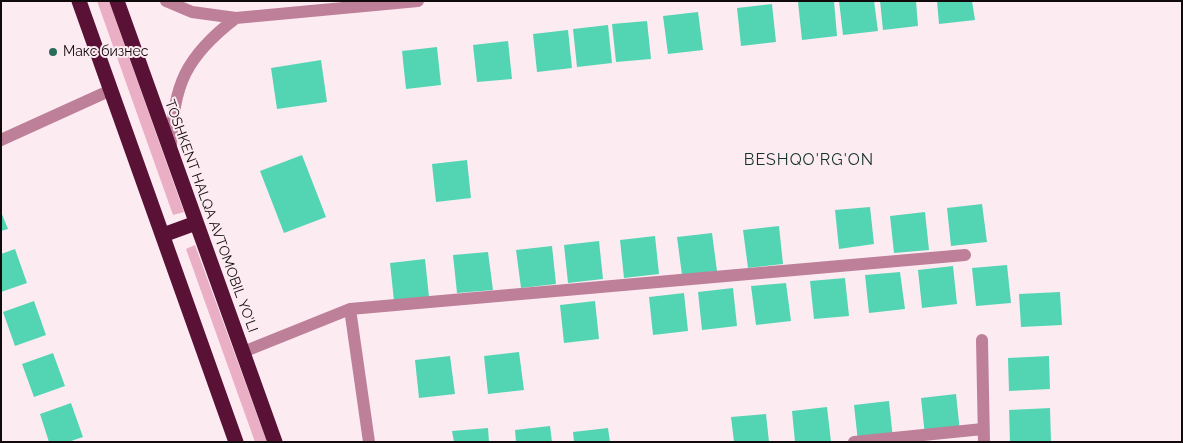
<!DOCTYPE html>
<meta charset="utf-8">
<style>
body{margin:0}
#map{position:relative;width:1183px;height:443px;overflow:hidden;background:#fdebf2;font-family:Raleway,sans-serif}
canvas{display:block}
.frame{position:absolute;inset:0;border:2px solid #110a0d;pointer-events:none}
</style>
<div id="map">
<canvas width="1183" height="443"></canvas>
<div class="frame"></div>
</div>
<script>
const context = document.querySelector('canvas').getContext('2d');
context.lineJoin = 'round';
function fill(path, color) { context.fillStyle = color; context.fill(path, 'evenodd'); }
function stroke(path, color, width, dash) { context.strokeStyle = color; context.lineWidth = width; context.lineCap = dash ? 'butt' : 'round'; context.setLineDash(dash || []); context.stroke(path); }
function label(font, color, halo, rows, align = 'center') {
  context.font = font + ' Raleway,sans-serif'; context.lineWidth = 4; context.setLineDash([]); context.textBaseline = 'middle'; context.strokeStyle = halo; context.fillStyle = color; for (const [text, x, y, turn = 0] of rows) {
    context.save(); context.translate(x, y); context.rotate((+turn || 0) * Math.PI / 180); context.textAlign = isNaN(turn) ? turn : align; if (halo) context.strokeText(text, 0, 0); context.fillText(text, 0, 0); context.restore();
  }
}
fill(new Path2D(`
 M97,1H109L184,212L173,215Z
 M195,245L267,442H255L186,249Z`), '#eaafc5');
fill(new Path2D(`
 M834,1L837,36L802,40L798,2Z
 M839,1H874L878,31L843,35Z
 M880,1H916L918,26L883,30Z
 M937,1H972L975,20L939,24Z
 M772,4L776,42L741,46L737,8Z
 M698,12L703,50L668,54L663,16Z
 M647,21L651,59L616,62L612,24Z
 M608,25L612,63L577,67L573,29Z
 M568,30L572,68L537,72L533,34Z
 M508,41L512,79L477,82L473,45Z
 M437,47L441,85L406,89L402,51Z
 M321,60L327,102L277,109L271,68Z
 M302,155L326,217L284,233L260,171Z
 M467,160L471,198L436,202L432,164Z
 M982,204L987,242L951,246L947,208Z
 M870,207L874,244L839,249L835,210Z
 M1,212L8,229L1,231Z
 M925,212L929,250L894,253L890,216Z
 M779,226L783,264L748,268L743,230Z
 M712,233L717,271L682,275L677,237Z
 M655,236L659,274L624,278L620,240Z
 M599,241L603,279L568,283L564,245Z
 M552,246L556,284L521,288L516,250Z
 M15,249L27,283L1,292V254Z
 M488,252L493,290L457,293L453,255Z
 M425,259L429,297L394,301L390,263Z
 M1007,265L1011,303L976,306L972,268Z
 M953,266L957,304L922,308L918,270Z
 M900,272L905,309L869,313L865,275Z
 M845,278L849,316L814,319L810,281Z
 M786,283L791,321L756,325L751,286Z
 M733,288L737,326L702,330L698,292Z
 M1060,292L1062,325L1021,327L1019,294Z
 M684,293L688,331L653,335L649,297Z
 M34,301L46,335L15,346L3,312Z
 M595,301L599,339L564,343L560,305Z
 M519,352L524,390L488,394L484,356Z
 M53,353L65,386L34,397L22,364Z
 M450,356L455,394L419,398L415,360Z
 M1049,356L1050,389L1009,391L1008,358Z
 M956,394L960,432L925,436L921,398Z
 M889,401L893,439L858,442L854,405Z
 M71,403L83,437L68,442H49L40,414Z
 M827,407L831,442H795L792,411Z
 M1050,408L1051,441L1010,442L1009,410Z
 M766,414L769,442H734L731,417Z
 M550,426L552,442H516L515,430Z
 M488,428L489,442H454L452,431Z
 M608,428L610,442H574L573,432Z`), '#53d5b4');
stroke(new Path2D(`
 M166,1L192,12L236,18L418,1
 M1,140L111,90
 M171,146C173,85 186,56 236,18
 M350,309L369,442
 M982,340L984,442
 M243,352L350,309L965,255
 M854,442L983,429`), '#be8098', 12);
stroke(new Path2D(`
 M79,1L236,442
 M117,1L275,442
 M163,235L196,223`), '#5a1136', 15);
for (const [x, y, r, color] of [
 [53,52,5,"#2a6b5a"]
]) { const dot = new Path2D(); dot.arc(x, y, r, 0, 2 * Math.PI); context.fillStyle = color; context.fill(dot); stroke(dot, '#fdebf2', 2); }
label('14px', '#110a0d', '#fdebf2', [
 ["Макс бизнес",63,52]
], 'left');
label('14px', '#110a0d', '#fdebf2', [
 ["TOSHKENT HALQA AVTOMOBIL YO'LI",211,216,70]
]);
context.letterSpacing = '1px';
label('16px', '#13322a', '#fdebf2', [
 ["BESHQO'RG'ON",809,160]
]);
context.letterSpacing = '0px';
</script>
